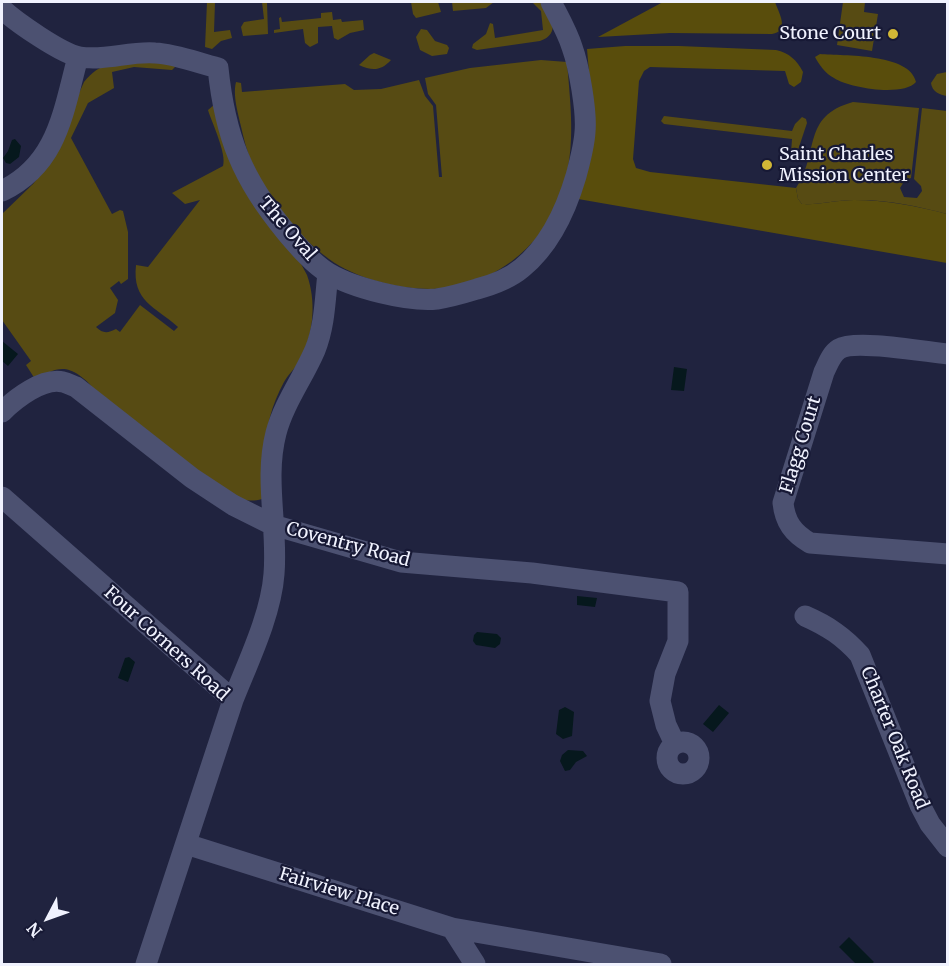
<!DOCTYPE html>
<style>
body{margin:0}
#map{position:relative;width:949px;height:966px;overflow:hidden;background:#20233f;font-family:Merriweather,serif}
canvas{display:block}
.frame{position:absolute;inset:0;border:3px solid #f0f2fe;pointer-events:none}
.north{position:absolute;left:18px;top:888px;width:60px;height:60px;-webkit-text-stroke:4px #171935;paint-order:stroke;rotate:229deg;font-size:16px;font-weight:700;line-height:24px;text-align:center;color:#f0f2fe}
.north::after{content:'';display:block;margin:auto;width:21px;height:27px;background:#f0f2fe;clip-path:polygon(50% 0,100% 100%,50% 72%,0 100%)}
</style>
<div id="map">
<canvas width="949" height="966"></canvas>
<div class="frame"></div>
<div class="north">N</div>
</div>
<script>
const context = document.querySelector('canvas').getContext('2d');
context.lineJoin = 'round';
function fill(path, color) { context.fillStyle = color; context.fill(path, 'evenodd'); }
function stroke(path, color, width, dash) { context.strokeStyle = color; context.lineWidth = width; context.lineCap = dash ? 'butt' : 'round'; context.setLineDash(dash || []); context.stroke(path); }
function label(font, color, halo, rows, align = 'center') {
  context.font = font + ' Merriweather,serif'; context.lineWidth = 4.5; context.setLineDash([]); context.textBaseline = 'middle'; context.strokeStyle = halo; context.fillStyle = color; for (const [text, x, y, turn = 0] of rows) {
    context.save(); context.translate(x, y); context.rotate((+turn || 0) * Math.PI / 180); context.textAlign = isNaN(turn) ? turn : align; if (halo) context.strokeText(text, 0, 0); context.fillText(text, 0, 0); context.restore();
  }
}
fill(new Path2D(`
 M207,2H227H215L214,32L230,30L232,38L221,41L212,49L205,47Z
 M262,2H267L268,34L243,36L241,27L244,22L264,19Z
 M411,2H438L441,12L416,18L413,14Z
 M452,2H494L486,8L453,11Z
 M532,2H546C551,17 561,34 540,41L477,50L472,48L473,44L486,34L490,23L493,24L495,38L543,30L541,11Z
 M843,2H865L864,12L878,14L872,51L837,45Z
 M332,12L333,20L341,19L342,22L363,20L364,30L350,33L338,40L334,38L332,26L318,27V43L310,47L305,43L303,29L274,33V30L280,29L279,18L281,17L282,22L321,18V13Z
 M421,29L427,30L435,41L447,45L449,48L447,54L432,56L420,50L416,37Z
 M374,53L391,60C381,71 372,71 359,65L370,55Z
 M541,60L567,62C571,111 577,153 559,201C550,224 532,246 512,261C497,272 478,282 460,286C420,295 362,283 329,259C289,229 254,185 243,135C240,120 232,97 236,82L241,83L242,92L345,84L354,90L381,89L419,80L425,96L433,106L439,177H442L436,105L428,94L425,78L470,68Z
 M112,63H179L172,70L134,67L112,72L114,88L88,103L71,138L112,214L120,210L123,211L128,232V279L121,284L119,281L110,288L118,300L115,313L96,327C103,334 108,333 116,329L120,332L140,305L174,331L178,327C155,306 132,302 136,265L148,267L200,200L185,204L172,193L223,166C227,154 212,123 208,110L215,104L307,275C316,300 314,332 302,356C298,366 289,373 284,382C278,393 273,405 270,417C263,443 264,472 262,499C248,503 240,499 227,492L98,396C93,386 88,382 79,375C62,363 52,371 35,379L26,365L31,361L2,320V214L33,184L45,169L84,82C92,72 99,67 112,63Z
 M947,72H948L947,96C940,95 932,92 931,83L937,74Z
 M853,102L919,108L911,178L905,180L900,188L904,197L917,198L922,191L921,186L914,179L922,108L947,111V214C917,206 885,199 854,200C836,200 820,205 802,204L798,199L796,188C820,153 801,116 853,102Z
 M664,116L792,131L795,124L802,117L806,119L807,123L797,153L794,156L791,153L792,139L664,124L661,121Z`), '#574b13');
fill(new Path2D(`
 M663,2H775C779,13 790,31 772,34L670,33L598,37Z
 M625,46H679L776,50C789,53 797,60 803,72L801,82L794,87L789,84L785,71L650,67L644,71L639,81L633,159L636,168L650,172L796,188L798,199L802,204C820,205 837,200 854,200C885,200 917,206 947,214V263L578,199L594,131L587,49Z
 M820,54C843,56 910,53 916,82C903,97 849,88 834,78C826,74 819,65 815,57Z`), '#594d0c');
fill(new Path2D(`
 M15,139L21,146L19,157L10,164L6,163L3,158L8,151L12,140Z
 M2,341L18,354L8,366L2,361Z
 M674,367L687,369L684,391L671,390Z
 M577,596L597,598L595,607L577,605Z
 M477,632L497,634L501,638L500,644L495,648L476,645L473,641L474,635Z
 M129,657L135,662L128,682L118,678L125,658Z
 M719,705L729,713L713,732L703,724Z
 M565,707L574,712L572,736L563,739L556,734L559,710Z
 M568,750L583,751L587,756L576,762L570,770L565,771L560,761L562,755Z
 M849,937L874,962L871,964H856L839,947Z`), '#06181d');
stroke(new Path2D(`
 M2,9C16,22 62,54 80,57C105,61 130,51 155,53C176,54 198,63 218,68C225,136 242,179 286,232C298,246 312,263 328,273C353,288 408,302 437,299C450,297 464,293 477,289C492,285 509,279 522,268C550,245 566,210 576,176C580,161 584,147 585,132C587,112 579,66 572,47C567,31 558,16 551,2
 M2,191C58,164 63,112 78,57
 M948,354C926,352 855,339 839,349C831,354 828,364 824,372L783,503C785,522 793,533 810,543L948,554
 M2,412C15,399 43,377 63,382C68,383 72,386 76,387L192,478L233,505L273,525L401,562L532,573L678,592V641L665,674L660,701L666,725L675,744
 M2,497L233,700L146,964
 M805,616C828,626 844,637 860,655L920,805L930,824L948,847
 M233,700C248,662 271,615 274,574C278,527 264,479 276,433C284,403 303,378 315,350C325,325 325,299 328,273
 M667 758a16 16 0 1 1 32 0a16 16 0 1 1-32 0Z
 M186,844L452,928L475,964
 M452,928L661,964`), '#4c5171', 21);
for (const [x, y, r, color] of [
 [893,34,6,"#d1b736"],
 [767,165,6,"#d1b736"]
]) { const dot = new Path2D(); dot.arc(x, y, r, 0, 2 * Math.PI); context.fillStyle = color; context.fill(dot); stroke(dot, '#171935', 2); }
label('18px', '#f0f2fe', '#171935', [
 ["Stone Court",881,34],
 ["Saint Charles",779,155,"left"],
 ["Mission Center",779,176,"left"]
], 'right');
label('18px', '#f0f2fe', '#171935', [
 ["The Oval",287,229,49],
 ["Flagg Court",801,445,-73],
 ["Coventry Road",348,545,15],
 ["Four Corners Road",166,644,42],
 ["Charter Oak Road",894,738,68],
 ["Fairview Place",339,892,17]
]);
</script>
